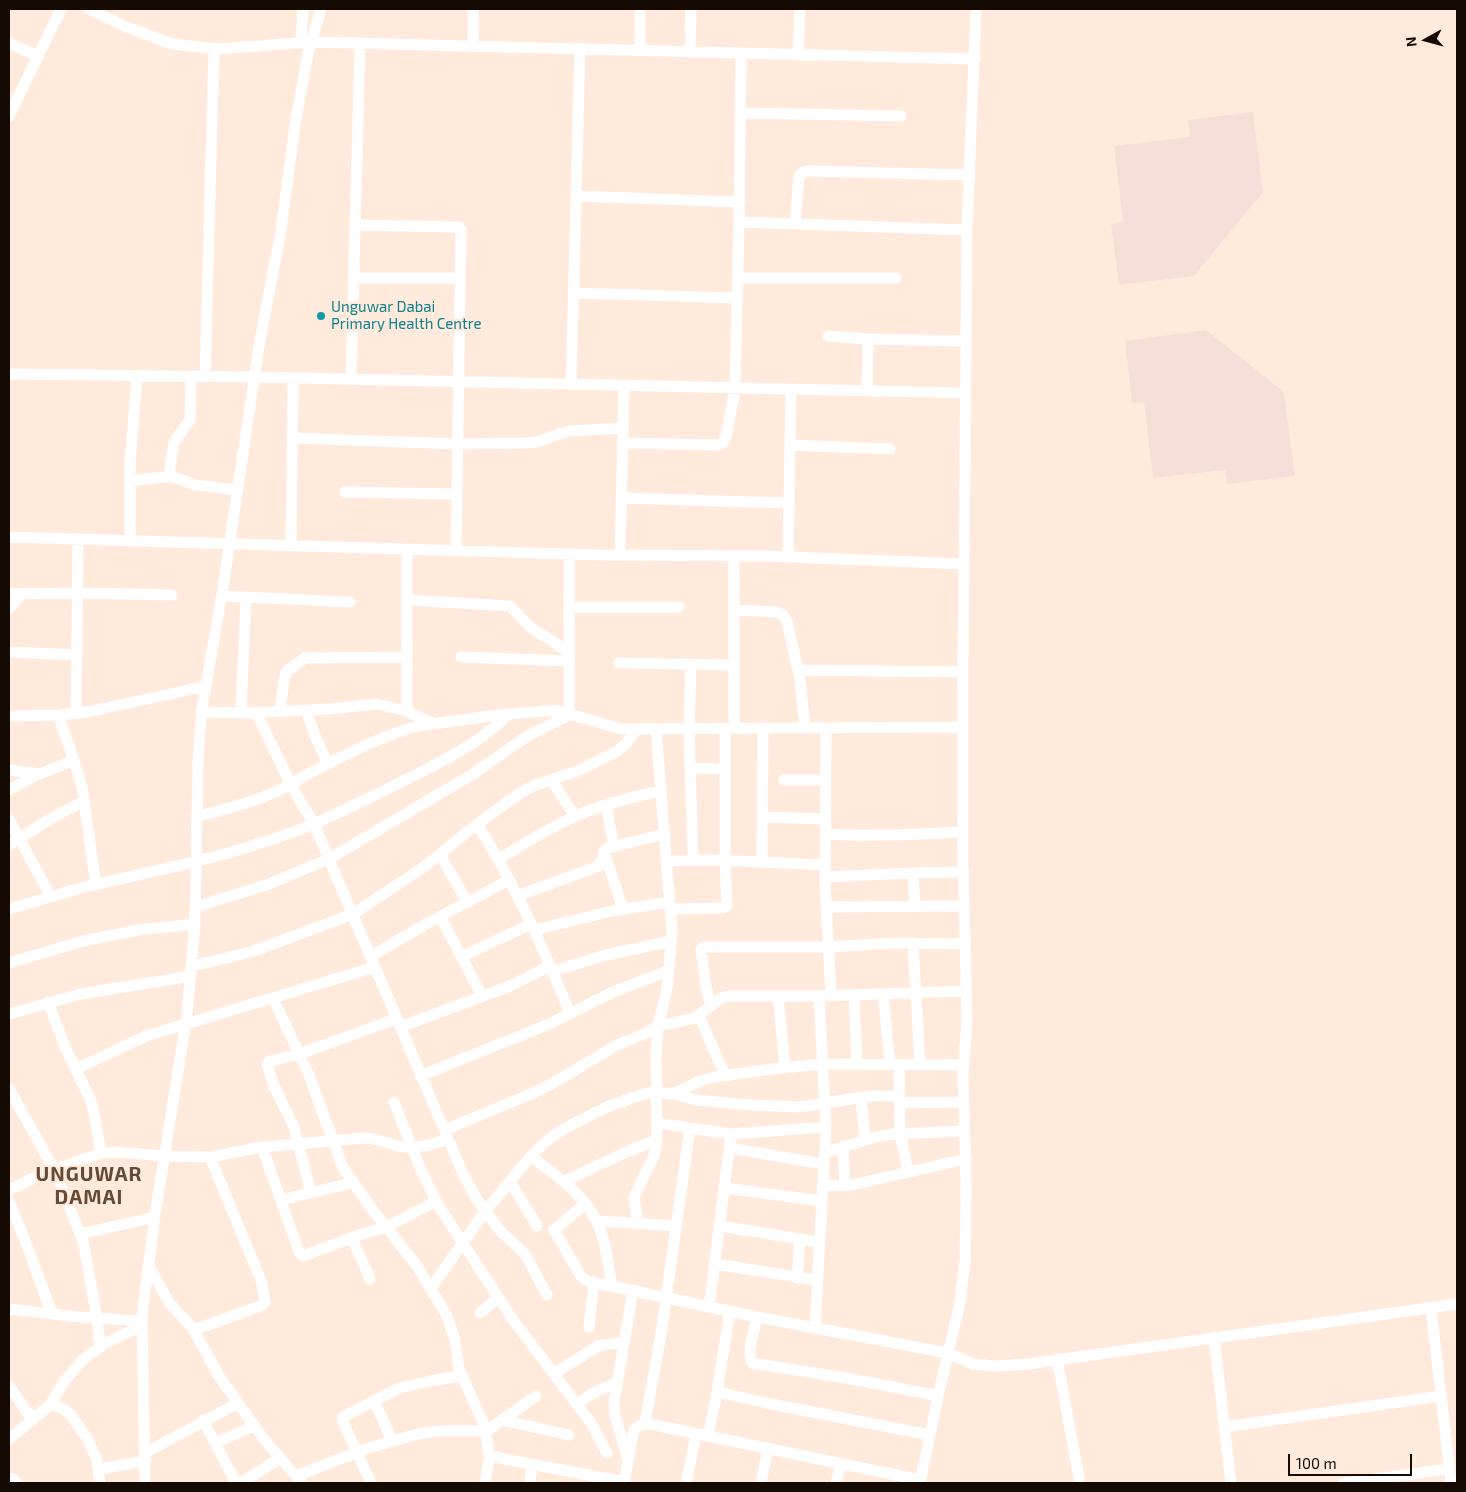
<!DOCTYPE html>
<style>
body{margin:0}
#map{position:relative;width:1466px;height:1492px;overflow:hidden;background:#ffeadc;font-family:"Exo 2",sans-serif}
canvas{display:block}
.frame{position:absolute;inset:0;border:10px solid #160b04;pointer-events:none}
.north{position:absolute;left:1401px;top:15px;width:50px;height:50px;-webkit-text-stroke:4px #ffeadc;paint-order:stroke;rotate:263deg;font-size:14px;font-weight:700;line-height:20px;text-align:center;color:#160b04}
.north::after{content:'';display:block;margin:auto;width:18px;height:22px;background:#160b04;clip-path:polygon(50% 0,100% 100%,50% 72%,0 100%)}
.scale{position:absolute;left:1288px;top:1454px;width:124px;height:22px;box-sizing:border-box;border:2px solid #160b04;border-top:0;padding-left:6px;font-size:15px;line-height:18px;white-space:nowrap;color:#160b04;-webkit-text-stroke:4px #ffeadc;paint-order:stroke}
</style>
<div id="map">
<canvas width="1466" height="1492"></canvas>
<div class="frame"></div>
<div class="north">N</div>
<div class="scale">100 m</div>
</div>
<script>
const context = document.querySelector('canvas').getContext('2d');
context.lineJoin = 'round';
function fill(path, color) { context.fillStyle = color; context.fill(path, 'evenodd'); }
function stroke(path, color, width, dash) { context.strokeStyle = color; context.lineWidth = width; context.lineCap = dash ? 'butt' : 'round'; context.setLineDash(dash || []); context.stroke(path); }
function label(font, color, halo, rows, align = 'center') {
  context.font = font + ' "Exo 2",sans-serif'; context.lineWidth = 4.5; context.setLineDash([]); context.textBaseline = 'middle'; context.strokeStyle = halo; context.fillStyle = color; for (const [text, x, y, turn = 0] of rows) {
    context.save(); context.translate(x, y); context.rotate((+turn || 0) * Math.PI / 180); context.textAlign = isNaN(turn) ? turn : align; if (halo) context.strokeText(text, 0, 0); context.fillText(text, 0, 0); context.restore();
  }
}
fill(new Path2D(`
 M1253,112L1263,192L1194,276L1119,285L1111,224L1123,222L1114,146L1190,137L1188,120Z
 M1206,330L1284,392L1295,476L1227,484L1225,470L1153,478L1144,402L1132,403L1125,341Z`), '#f8ded8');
stroke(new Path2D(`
 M89,9L124,26L172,44L218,49L311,42L975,59
 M9,43L38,56
 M301,43L303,9
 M473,46V9
 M640,51V9
 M690,52L691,9
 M798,55L800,9
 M740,113L901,116
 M9,116L61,9
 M576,196L740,202
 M739,222L967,230
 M795,224L799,176L803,172L810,171L970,175
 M355,225L459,227L461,230L456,551
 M354,278H460
 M738,278H896
 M573,293L737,298
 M828,336L868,339L966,341
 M9,374L254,377L966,393
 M205,377L214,48
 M351,380L360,43
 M571,385L580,49
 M867,391L868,339
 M292,438L457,444L527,443L537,442L568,431L623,428
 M622,443L719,445L723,443L726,437L735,389L739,222L741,53
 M790,445L890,449
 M169,476L174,442L190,420L191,377
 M130,481L171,476L195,485L238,490
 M345,492L457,494
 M621,498L789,503
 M9,537L600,555L766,556L964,564
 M130,541V463L137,376
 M291,546L293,378
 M620,555L624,386
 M788,557L791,390
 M9,594L78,593L172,595
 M222,596L350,602
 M407,600L510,606L530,627L569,652
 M569,607H679
 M9,609L21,595
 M734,610L777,612L783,615L787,622L800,679L805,728
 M9,652L77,655
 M461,657L569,661
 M619,663L734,665
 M691,665L689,728L693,860
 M799,670L963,672
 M306,710L315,736L328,764
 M280,711L284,681L286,672L305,658L407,657
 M407,711V549
 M202,712L249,713L329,709L376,704L403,710L433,723
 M241,712L246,597
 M256,712L291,785L314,824L464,1176L476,1198L501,1232L525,1254L547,1295
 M76,713L78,539
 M58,715L74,760L82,787L96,885
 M9,716L59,715L88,712L206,686
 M734,728V556
 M826,728L825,884L831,995
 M690,768L725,769
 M9,770L40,774
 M551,780L575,816
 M784,780H825
 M9,790L35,776L74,760
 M606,805L614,847
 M196,817C228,808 261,801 290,785C295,783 298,779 303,777C339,757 378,737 418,726L497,715L545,711H559L621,729L963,727
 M762,817L825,819
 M9,819L51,897
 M477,824C515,884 543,948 570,1013
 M825,834C871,837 917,834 963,832
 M9,845L50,819L84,801
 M604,851L623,909
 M440,854L467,902
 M499,859C524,844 550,827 576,816C603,804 632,797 661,791
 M667,861L719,860L825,865
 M762,862L763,728
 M913,873L915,907
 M825,877L913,873L964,872
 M517,896L599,866L607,848L665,834
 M196,907L269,884L329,859L473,774L529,735L569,715V554
 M826,907L964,906
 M9,909C34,902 59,894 85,887C144,873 203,862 261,843C311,828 357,804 403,781C437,764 483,742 508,714
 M671,909L723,908L727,906L725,861V728
 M440,916L482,996
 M534,930L612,911L670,902
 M913,943L920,1065
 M371,956L426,924L509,880
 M461,957L531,924
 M9,963L83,941L138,930L195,924
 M192,966L251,952L353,914L424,867L477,824L519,794L533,786L580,770L617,751L626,744L637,729
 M553,971L606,955L671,941
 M883,994L890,1065
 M854,995L857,1064
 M778,996L785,1067
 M273,998L309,1075L343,1168L372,1209L417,1266L447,1316L455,1340L459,1369L486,1429L489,1458L485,1483
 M48,1002L65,1047L92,1103L101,1153
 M711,1006L706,987L701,950L703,947H828L895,943L965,944
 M9,1014L81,994L191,976
 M699,1016L725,1075
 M400,1027L510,986L550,966
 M899,1065L900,1133L908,1171
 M76,1069L146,1036L375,967
 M420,1076L547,1025L613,992L668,971
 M9,1089L54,1169L83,1241L97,1318L100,1347
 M673,1094L696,1100L749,1105L799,1107L870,1096H899
 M861,1097L865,1140
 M394,1102L421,1170L438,1205L511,1317L591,1423L607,1453
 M899,1103L964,1102
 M657,1123L731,1134L826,1127
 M444,1130L531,1094L555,1082L617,1045L644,1034L658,1026L695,1018L721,998L729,996H819L966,991
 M843,1146L845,1186
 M262,1147L299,1252L303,1256L362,1234L387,1227L436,1201
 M730,1148L823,1164
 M824,1153L875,1137L894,1134L965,1131
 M531,1156C554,1174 584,1194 597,1222C606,1241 608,1265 612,1286
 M510,1181L537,1226
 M563,1182L631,1150L657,1140
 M822,1186L852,1185L966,1159
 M725,1188L821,1201
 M9,1190L42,1174L101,1153L119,1152L164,1156L210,1157L262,1147L364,1138C376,1138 386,1143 398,1146C416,1149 431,1145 448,1139
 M311,1193L294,1127L274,1086L267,1064L270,1061L299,1054L396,1019
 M281,1200L352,1183
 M9,1201L28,1248L52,1314
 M585,1204L554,1230L581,1276L587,1281L757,1317L948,1353L973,1364L995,1366L1028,1364L1457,1304
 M597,1221L676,1226
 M638,1224L634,1197L654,1156L657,1140L656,1056L658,1026L667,989L672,932L656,729
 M720,1226L819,1242
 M81,1234L155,1217
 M352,1238L370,1279
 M715,1264L817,1280
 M149,1266L170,1304L192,1327L219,1376L250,1420L268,1444L302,1483
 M797,1278L800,1239
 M431,1288L486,1210L531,1156L544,1143L565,1128L609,1106L644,1094L656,1092L673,1094L700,1081L715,1077L772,1069L822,1064L964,1065
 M709,1307L731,1134
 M1431,1308L1451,1483
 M9,1309L79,1317L142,1321
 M480,1313L498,1298
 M757,1317C755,1330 746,1351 752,1363L852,1379L938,1396
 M589,1327L594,1282
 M815,1328L826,1127L819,996
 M194,1330L263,1305L265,1302L262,1283L210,1157
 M1214,1337L1231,1483
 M1057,1359L1080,1483
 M555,1373L598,1346L624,1342
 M9,1386L33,1420
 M717,1392L771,1404L930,1435
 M374,1400L392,1441
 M52,1403L69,1413L87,1438L97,1460L100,1483
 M577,1404L595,1392L617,1382
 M203,1420L236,1483
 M502,1420L569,1435
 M645,1423L661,1334L690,1128
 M1224,1427L1441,1396
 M708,1436L717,1392L730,1311
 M9,1439L50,1405L65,1380L84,1359L104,1344L142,1326
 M215,1443L254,1426
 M145,1453L238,1403
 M489,1456L625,1482
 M628,1460L615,1416L614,1402L633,1290
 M98,1469L146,1461
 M296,1476L368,1448L418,1434L439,1431H487L536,1396
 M9,1478L13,1479L17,1483
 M145,1483L142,1316L155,1215L187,1015L195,920L198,760L202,708L223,588L259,346L281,230L295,125L308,53L321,9
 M241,1483L280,1458
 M371,1483L343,1422V1417L399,1388L435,1380L462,1376
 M530,1483L532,1464
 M624,1483L633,1434L635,1429L645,1423L920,1480
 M686,1483L696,1434
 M761,1483L768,1448
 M836,1483L841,1463
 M920,1483L939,1392L960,1303L965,1260L966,1187L963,1076L967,1020L963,863V672L967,230L976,9
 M1344,1483L1449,1469`), '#fff', 11);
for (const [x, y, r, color] of [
 [321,316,5,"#0f9aa8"]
]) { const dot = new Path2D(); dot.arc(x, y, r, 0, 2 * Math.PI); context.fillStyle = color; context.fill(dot); stroke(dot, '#ffeadc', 2); }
label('15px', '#0d838f', '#ffeadc', [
 ["Unguwar Dabai",331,307],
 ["Primary Health Centre",331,324]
], 'left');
context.letterSpacing = '1px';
label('bold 20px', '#664a36', '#ffeadc', [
 ["UNGUWAR",89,1174],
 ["DAMAI",89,1197]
]);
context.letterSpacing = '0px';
</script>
